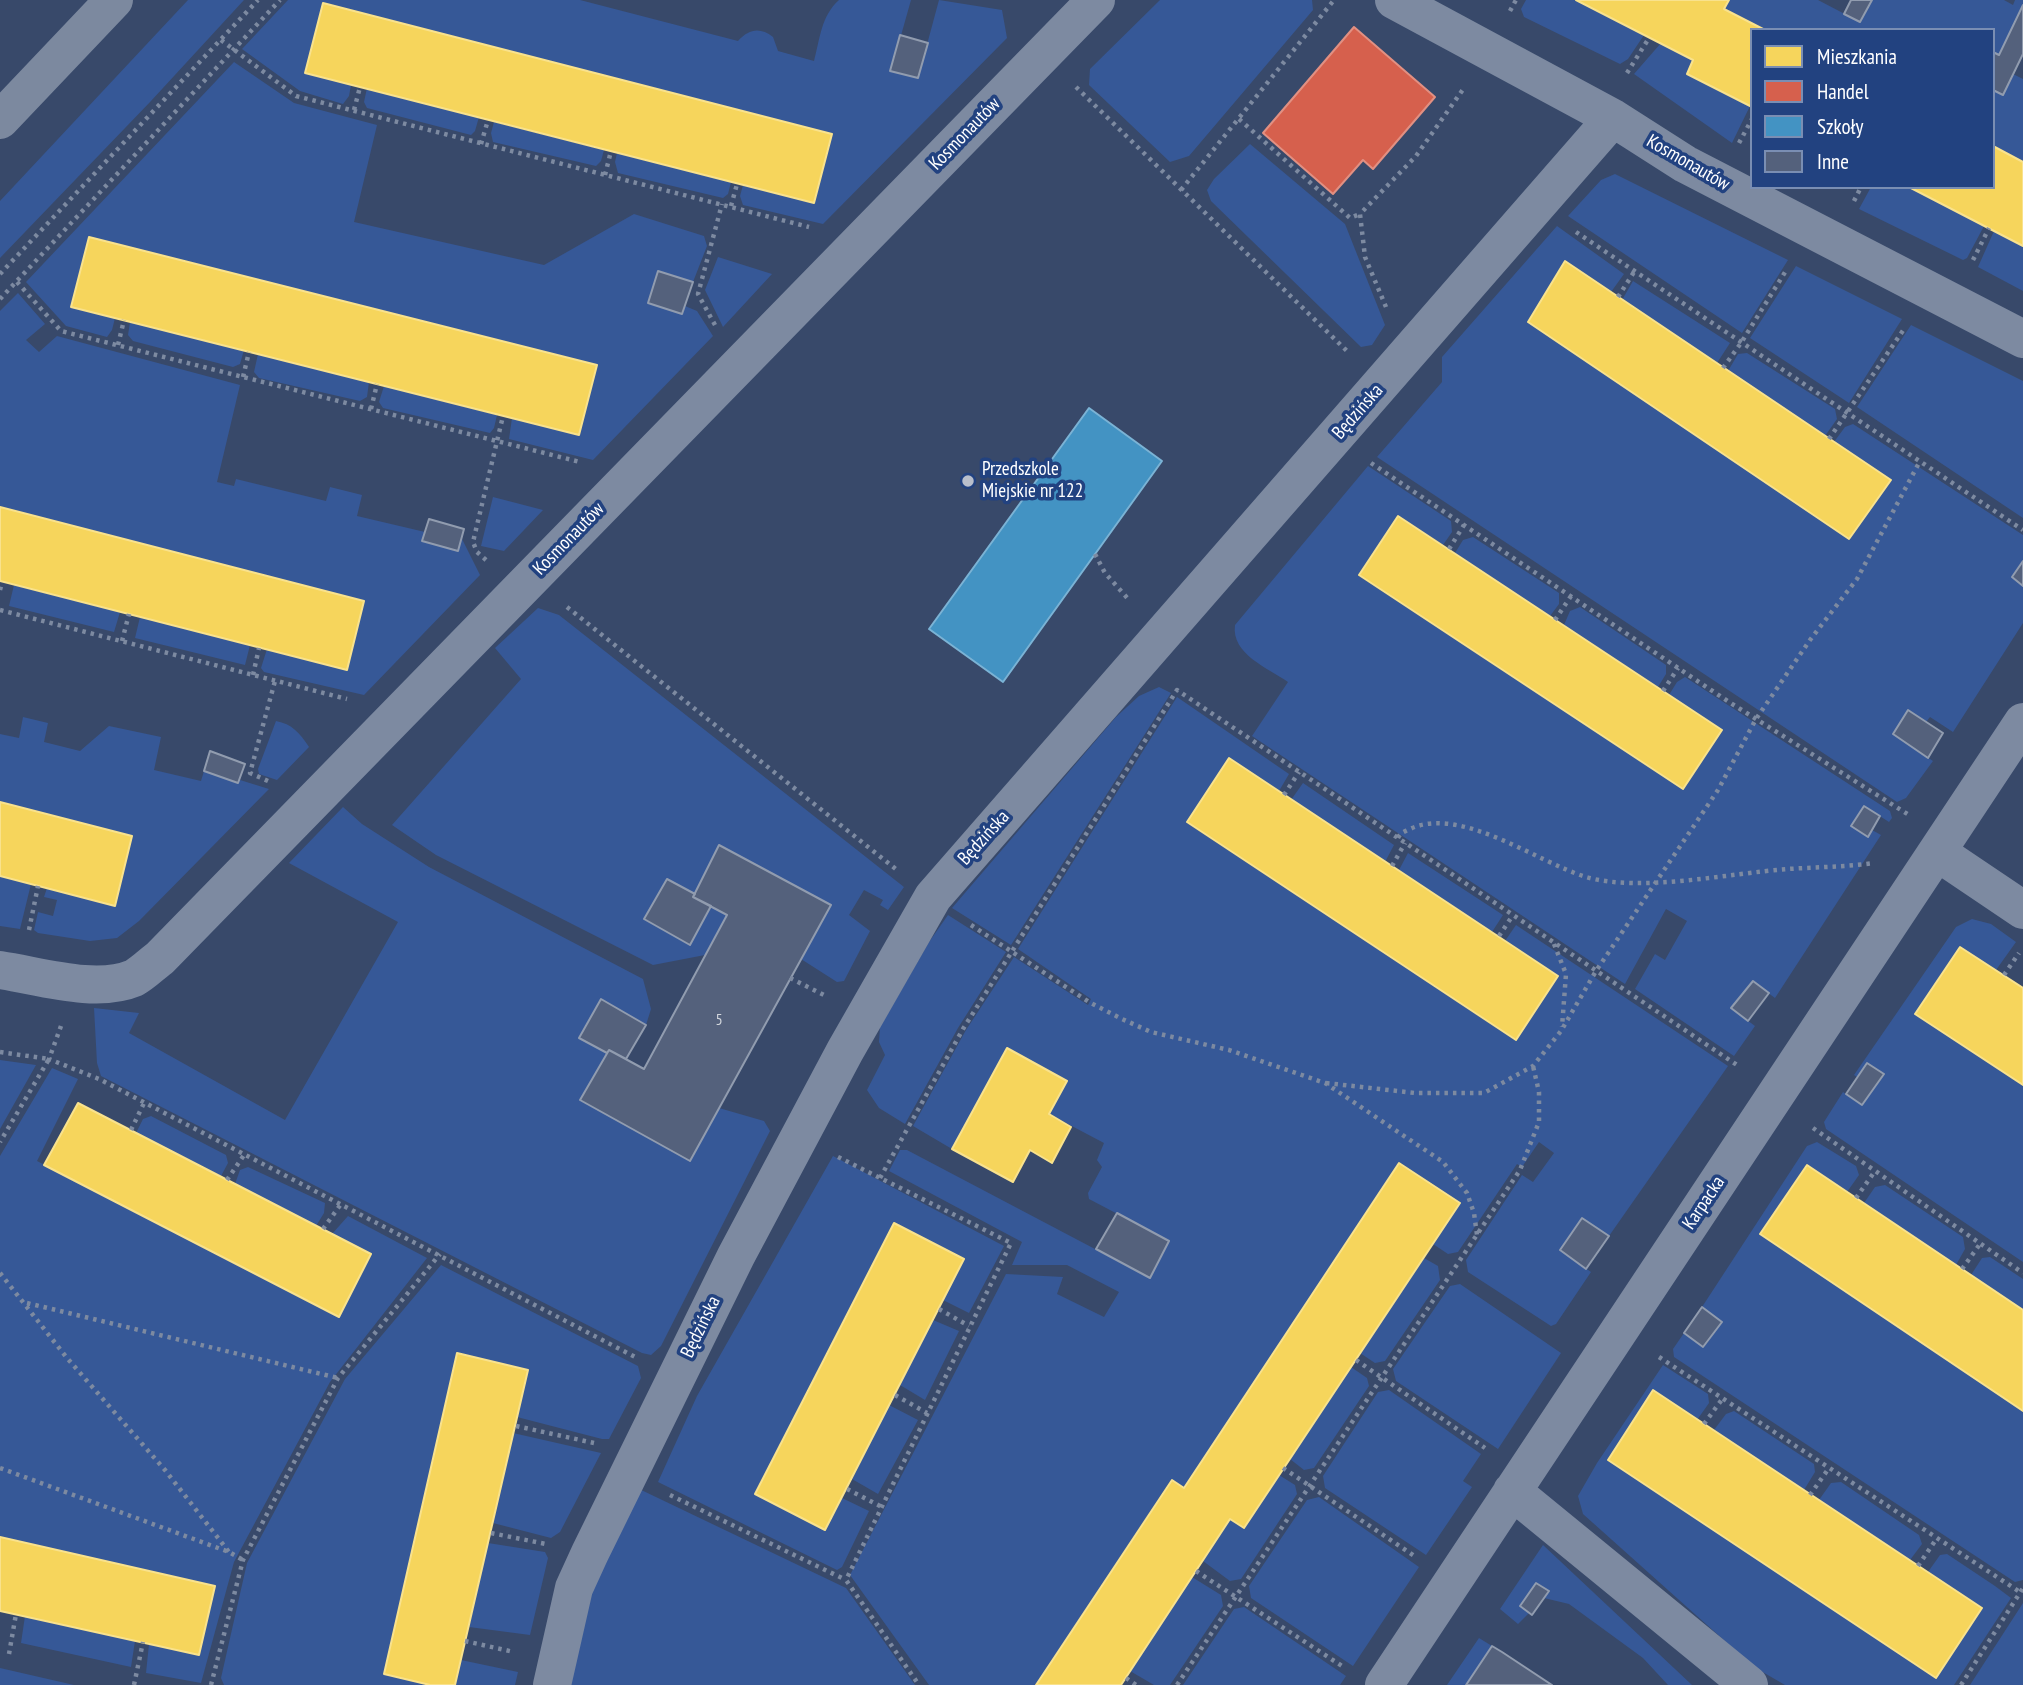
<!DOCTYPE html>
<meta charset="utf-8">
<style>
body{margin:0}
#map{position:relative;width:2023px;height:1685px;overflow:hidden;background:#38496a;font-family:"PT Sans Narrow",sans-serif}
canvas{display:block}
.legend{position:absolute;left:1750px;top:28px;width:245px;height:161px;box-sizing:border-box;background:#224280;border:2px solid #7a8eb3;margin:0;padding:9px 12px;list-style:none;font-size:21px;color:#fff}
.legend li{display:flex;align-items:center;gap:14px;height:35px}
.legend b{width:35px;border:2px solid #7a8eb3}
</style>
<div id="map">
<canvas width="2023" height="1685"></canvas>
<ul class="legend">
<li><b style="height:19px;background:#f6d55c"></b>Mieszkania</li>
<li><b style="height:19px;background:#d6604d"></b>Handel</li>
<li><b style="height:19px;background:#4393c3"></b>Szkoły</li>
<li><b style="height:19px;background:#54617c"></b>Inne</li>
</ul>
</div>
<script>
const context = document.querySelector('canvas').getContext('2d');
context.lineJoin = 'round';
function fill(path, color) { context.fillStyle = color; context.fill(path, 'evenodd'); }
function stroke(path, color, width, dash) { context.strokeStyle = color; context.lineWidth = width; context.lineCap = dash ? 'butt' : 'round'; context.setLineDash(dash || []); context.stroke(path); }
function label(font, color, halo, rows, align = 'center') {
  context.font = font + ' "PT Sans Narrow",sans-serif'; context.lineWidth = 7; context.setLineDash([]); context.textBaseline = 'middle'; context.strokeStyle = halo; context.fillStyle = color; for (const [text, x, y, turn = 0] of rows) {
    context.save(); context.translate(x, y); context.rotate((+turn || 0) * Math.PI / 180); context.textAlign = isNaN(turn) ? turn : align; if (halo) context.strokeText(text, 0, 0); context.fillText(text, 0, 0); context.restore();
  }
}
fill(new Path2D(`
 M188,0H244L151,101L0,258V201Z
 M288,0H580L738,41C749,29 760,27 773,37L778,51L814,61C820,39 821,16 839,0H911L891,71L918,78L939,0L1002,10L1007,38L823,224L743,205L740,196L743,185L814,203L831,134L324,4L351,85L349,96L343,104L300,91L242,49Z
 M1160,0H1312L1313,10L1189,156L1170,162L1089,85L1090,69Z
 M1526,0H1576L1644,35L1628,59L1620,64L1524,17L1521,9Z
 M1729,0H1818L1860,22L1872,0H2004L2013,5L2015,0H2023V5L1999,55L1993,52V30H1765L1724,9Z
 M1661,43L1693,60L1687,74L1750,106L1732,143L1634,74Z
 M234,62L294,103L377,125L354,222L544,265L634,214L704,236L707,246L693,282L659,271L648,303L682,314L685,306L697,311L713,336L593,460L509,439L512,418L579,435L596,365L89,237L71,306L115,318L112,330L107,337L66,326L26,282Z
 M2013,74L2023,79V162L1993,146V90L2003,95Z
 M367,88L479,117L475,131L471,135L367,108L364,102Z
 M494,122L604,150L601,161L596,166L493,142L491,133Z
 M1250,144L1345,224L1385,325L1372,345L1361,347L1211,201L1207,190L1214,179Z
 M617,153L731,182L728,194L723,198L618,173L615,162Z
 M1615,174L1788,260L1742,333L1568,216L1601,180Z
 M1871,187H1909L1984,226L1967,258L1963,260L1859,209Z
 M1557,226L1624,274L1611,292L1565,261L1528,322L1849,539L1891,480L1834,442L1845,427L1853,424L2023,535V561L2012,577L2023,586V623L1953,732L1930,717L1926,722L1909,710L1893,734L1933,761L1906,798L1897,802L1377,457L1442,382V357Z
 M1994,231L2023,246V291L1978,267Z
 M718,257L772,274L723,327L705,290Z
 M1796,266L1902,319L1849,403L1750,338Z
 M1633,281L1730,343L1717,363L1622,300Z
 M18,293L45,324L26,340L39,352L57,336L240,385L217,482L234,486L236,479L326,501L330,487L362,495L357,516L425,532L423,541L457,551L461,537L480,575L364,695L264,672L261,668L267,649L347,670L364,601L0,507V311Z
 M130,322L244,350L240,364L233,367L133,341L128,335Z
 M1911,325L2023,381V518L1857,407Z
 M1747,353L1835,409L1837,419L1825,436L1728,371L1738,354Z
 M258,354L369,382L367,397L360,401L259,378L254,372Z
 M384,386L497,415L494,428L490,433L383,408L379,402Z
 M1368,466L1451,521L1452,532L1443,545L1398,516L1359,576L1683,789L1722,730L1669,695L1677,682L1685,677L1890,811L1892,818L1889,822L1864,806L1851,826L1868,836L1872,830L1881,835L1775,998L1752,981L1731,1008L1755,1026L1734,1056L1635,989L1655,954L1665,960L1687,921L1666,909L1625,984L1252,736L1288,682C1268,668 1231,654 1235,625Z
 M493,497L543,510L504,551L481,546Z
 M1473,537L1559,593V604L1550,616L1455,553L1463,540Z
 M14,585L120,612L114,632L9,606Z
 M1580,607L1666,665V674L1658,687L1564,625L1570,611Z
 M538,608L559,615L904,887L888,910L880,905L883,900L864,890L849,915L870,931L844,981L837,982L801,959L830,905L719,845L695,894L667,880L644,919L690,945L711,906L727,915L705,955L653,965L436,855L392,825L521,679L495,648Z
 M140,617L250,645L245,665L135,638Z
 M1159,687L1171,693L1011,945L952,908L1116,717L1139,696Z
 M1177,697L1289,774L1279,791L1229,758L1187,823L1515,1040L1505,941L1516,925L1728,1066L1609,1236L1582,1218L1560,1250L1591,1272L1556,1324L1551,1326L1468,1272L1466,1260L1522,1175L1533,1182L1554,1153L1539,1142L1522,1167L1517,1164L1458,1252L1448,1254L1433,1244L1184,1488L1171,1480L1036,1685H929L850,1575L1006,1274L1063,1277L1057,1294L1104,1317L1119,1292L1067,1265H1012L1022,1242L889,1171L900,1150H907L1150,1278L1169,1241L1089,1199L1088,1193L1102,1167L1097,1160L1104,1143L1049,1114L1066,1081L1007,1049L952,1149L913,1126L966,1030L1014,957L1088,1005L1091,999L1018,949Z
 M23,717L48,723L44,742L80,751L109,726L161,737L154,770L201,781L204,771L238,783L240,780L269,789L139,921L117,938L90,941L38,933L34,930L38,912L53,916L57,900L44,897L47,888L115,906L132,836L0,802V734L19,738Z
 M276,721C292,724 300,733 309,747L277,780L259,774L258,769Z
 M1303,783L1394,845L1385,862L1291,800Z
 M343,807L362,824L429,867L643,979L651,1009L646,1025L601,999L579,1038L607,1053L580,1100L690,1161L719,1108L764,1121L770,1131L661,1346L651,1355L642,1353L101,1076L97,1063L94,1008L139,1013L129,1033L285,1120L398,922L289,863Z
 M1408,853L1503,915L1492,932L1399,870Z
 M0,876L31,884L20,929L0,926Z
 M948,915L1006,952L958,1028L905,1124L879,1108L867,1090L885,1055L879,1042L880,1027L929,942Z
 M1972,919L1991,924L2016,942L1996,970L1960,947L1916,1014L2023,1085V1262L1826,1129L1824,1122L1843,1092L1862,1105L1883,1074L1867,1063L1857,1077L1854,1075L1956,927Z
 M0,1060L36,1065L0,1129Z
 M52,1068L78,1079L37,1161L338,1316L332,1234L348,1216L427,1258L330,1382L234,1562L201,1683L146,1673L149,1644L199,1655L215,1586L0,1537V1156Z
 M151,1116L226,1155L228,1163L221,1176L136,1133L143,1119Z
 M1817,1142L1856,1166L1859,1175L1847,1192L1806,1165L1760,1234L2023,1411V1580L2015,1582L1674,1357L1673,1349L1684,1333L1704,1347L1722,1322L1702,1307L1807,1146Z
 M833,1156L1004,1246L969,1313L943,1300L963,1259L893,1223L755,1493L825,1530L842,1498L869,1511L842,1567L837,1570L658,1482L697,1396Z
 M248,1167L325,1203L324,1213L316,1226L235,1184L240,1170Z
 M1885,1185L1963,1237L1965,1249L1956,1265L1864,1203L1875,1187Z
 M1990,1257L2023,1279V1310L1971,1275L1982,1258Z
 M1424,1258L1438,1266L1440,1280L1385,1361L1375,1363L1360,1353Z
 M441,1265L638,1366L641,1378L609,1439H602L517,1417L528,1371L457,1353L385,1674L430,1685H224L221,1678L247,1563L345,1379Z
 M1460,1284L1561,1353L1498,1449L1396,1381L1393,1369L1450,1286Z
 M933,1320L959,1331L925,1400L900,1385Z
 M1663,1365L1708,1394L1709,1403L1697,1420L1653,1390L1608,1460L1936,1678L1982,1608L1928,1572L1940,1555L1947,1554L1995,1586L2011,1598L1954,1685H1785L1754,1667L1583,1514L1578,1496L1597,1463Z
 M1351,1367L1367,1378L1369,1386L1314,1468L1304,1470L1290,1459Z
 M1389,1390L1481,1454L1463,1481L1472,1487L1426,1555L1325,1488L1323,1476L1378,1392Z
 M889,1405L918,1420L878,1494L852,1479Z
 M1734,1411L1814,1464L1815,1472L1804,1490L1714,1430L1726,1414Z
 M513,1433L601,1453L560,1532L551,1538L493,1523Z
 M1279,1475L1295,1485L1297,1494L1241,1579L1230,1581L1203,1561L1230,1519L1244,1528Z
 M1841,1482L1919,1535L1922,1544L1910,1560L1819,1500L1831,1483Z
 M635,1487L846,1588L915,1685H568L590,1592Z
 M1319,1497L1419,1567L1353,1666L1251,1598L1249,1586L1307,1500Z
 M488,1543L545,1552L548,1558L530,1635L469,1627Z
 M1543,1545L1692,1685H1668L1643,1658L1569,1604L1544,1598L1549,1591L1537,1583L1520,1605L1529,1613L1518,1624L1500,1609Z
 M1192,1577L1221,1595L1223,1606L1170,1685H1154L1130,1671Z
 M2023,1603V1685H1970Z
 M1244,1607L1346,1676L1340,1685H1183L1234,1609Z
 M25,1616L135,1641L131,1667L21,1643Z
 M1479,1638L1492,1646L1466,1685H1447Z
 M461,1660L518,1672L515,1685H455Z
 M0,1668L74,1685H0Z`), '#365897');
const homes = new Path2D(`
 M1576,0H1729L1724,9L1765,30H1752V107L1687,74L1693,60Z
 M323,3L832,134L814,203L305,73Z
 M1993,146L2023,162V246L1909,187H1993Z
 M89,237L597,365L579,435L71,307Z
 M1565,261L1891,480L1849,539L1528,322Z
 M0,507L364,601L347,670L0,581Z
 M1398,516L1722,730L1683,789L1359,575Z
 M1229,758L1558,976L1516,1040L1187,822Z
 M0,802L132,836L115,906L0,876Z
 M1960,947L2023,988V1085L1915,1014Z
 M1007,1048L1067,1081L1049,1114L1071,1127L1052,1163L1030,1150L1013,1182L952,1149Z
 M78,1103L371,1254L339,1317L44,1165Z
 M1399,1163L1460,1203L1244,1528L1230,1519L1121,1685H1036L1172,1480L1184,1488Z
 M1807,1165L2023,1310V1411L1760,1234Z
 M894,1223L964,1259L825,1530L755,1494Z
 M457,1353L528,1370L455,1685H430L384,1674Z
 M1653,1390L1982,1608L1936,1678L1608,1460Z
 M0,1537L215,1586L199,1655L0,1611Z`);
fill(homes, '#f6d55c');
stroke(homes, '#f9e28d', 2);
const shops = new Path2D(`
 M1354,27L1435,97L1373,169L1363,160L1333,194L1263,133Z`);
fill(shops, '#d6604d');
stroke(shops, '#e29082', 2);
const schools = new Path2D(`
 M1089,408L1162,461L1003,682L929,629Z`);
fill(schools, '#4393c3');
stroke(schools, '#7bb3d5', 2);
const building = new Path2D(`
 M1851,0H1872L1860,22L1844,14Z
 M2023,5V54L2003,95L1993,90V52L1999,55Z
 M900,35L928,43L918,78L890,71Z
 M658,271L693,282L682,314L648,303Z
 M429,519L464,529L458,551L422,541Z
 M2023,561V586L2012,577Z
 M1908,710L1943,733L1928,758L1893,734Z
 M210,751L245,764L238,783L204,771Z
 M1864,806L1880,816L1868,837L1851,826Z
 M719,845L831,905L690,1161L580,1100L609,1050L644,1069L727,915L693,897Z
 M667,879L695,894L693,897L711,906L690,945L644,919Z
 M1753,981L1769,993L1748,1021L1731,1008Z
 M601,999L646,1025L626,1059L609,1050L607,1053L579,1038Z
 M1867,1063L1884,1074L1862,1105L1846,1094Z
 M1117,1213L1169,1241L1150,1278L1096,1249Z
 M1582,1218L1609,1236L1586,1269L1560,1250Z
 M1702,1307L1722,1322L1703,1347L1684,1333Z
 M1536,1583L1549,1591L1532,1615L1520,1606Z
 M1492,1646L1502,1652L1552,1685H1466Z`);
fill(building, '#54617c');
stroke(building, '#919caf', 2);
stroke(new Path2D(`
 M1510,11L1516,0
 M221,40L296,96L809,227
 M1627,73L1649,38
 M1076,87L1348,352
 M354,110L360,87
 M1239,119L1350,218L1360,214
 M1739,143L1752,119
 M481,144L488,120
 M605,175L611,151
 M1181,190L1334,0
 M1854,201L1861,187
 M731,206L737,184
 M1576,232L2023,530
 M1973,260L1989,228
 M0,274L258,0
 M17,282L61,331L580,462
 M1618,297L1634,272
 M0,299L280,0
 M1386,307L1365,257L1360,214L1416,156L1464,88
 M715,325L698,294L722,204
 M118,345L124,320
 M1723,368L1741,343L1787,269
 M243,377L249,352
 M371,409L377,384
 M1829,439L1904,329
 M1371,463L1729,702L1909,815
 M1449,549L1464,525
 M1095,554L1105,573L1130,601
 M486,560L477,552L473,542L503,416
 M0,590L2,582
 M567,607L897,870
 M0,610L347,699
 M1555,620L1571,596
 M122,641L129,614
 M253,675L259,648
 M1663,691L1678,668
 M268,781L250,773L275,681
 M1284,795L1299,772
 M1398,838C1401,832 1404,832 1410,829C1460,805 1537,862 1586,877C1641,893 1730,873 1788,869C1817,867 1845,867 1874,863
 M1392,866L1405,843
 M971,925L1089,1002L1122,1019L1151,1032L1229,1050L1325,1083L1443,1162L1467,1193L1474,1213L1477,1235
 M29,930L38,886
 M1499,936L1513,915
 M1554,944L1566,974L1562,1027
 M2004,975L2019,953
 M790,978L824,995
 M61,1026L49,1059L99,1079L637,1358
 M0,1052L49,1059L0,1142
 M1326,1083L1415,1093H1484L1533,1066L1561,1031L1596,971L1718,790L1756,719L1810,640L1857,579L1920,461
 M1813,1128L2023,1273
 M131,1130L144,1103
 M838,1157L1011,1243L846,1580L919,1685
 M880,1178L963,1029L1177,690L1740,1067
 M227,1180L244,1155
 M1856,1198L1875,1171
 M323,1229L341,1204
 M1962,1269L1980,1244
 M0,1273L67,1358L165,1470L229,1552
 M27,1303L338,1378
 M939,1309L969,1326
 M1659,1357L2020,1592
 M1356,1360L1485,1448
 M895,1395L927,1413
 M1704,1424L1723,1398
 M516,1426L594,1443
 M0,1468L229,1552L243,1560
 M1283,1468L1416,1557
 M847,1489L882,1507
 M670,1495L846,1580
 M1810,1495L1829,1468
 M491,1533L546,1544
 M1918,1566L1937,1538
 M1196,1571L1342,1666
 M465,1641L514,1652
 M9,1654L16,1614
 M1126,1678L1136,1685
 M134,1685L143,1642
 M211,1685L243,1560L338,1378L440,1254
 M1177,1685L1520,1170L1539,1122V1092L1533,1066
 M1961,1685L2023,1588`), '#7d8aa1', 4.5, [3.5, 5]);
stroke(new Path2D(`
 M1394,0L1613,118L1685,164L2023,339
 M1937,852L2023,910
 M0,970C40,976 96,994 134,978C143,973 152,964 160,958L1096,0
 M1512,1491L1749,1685
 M552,1685L574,1588L590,1553L736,1256L845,1051L933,897L1613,118
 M1384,1685L2023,722`), '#7d8aa1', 38);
stroke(new Path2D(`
 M0,120L114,0`), '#7c899f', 38);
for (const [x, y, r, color] of [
 [968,481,7,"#b9bfcb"]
]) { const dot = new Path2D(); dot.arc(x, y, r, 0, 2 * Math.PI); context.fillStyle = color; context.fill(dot); stroke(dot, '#224280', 2.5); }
label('16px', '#d4d8de', null, [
 ["5",719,1020]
]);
label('19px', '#fff', '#224280', [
 ["Kosmonautów",965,134,-46],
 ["Kosmonautów",1688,163,30],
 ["Będzińska",1358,412,-49],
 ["Kosmonautów",569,539,-46],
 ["Będzińska",984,838,-48],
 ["Karpacka",1704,1203,-56],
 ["Będzińska",701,1327,-64]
]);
label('19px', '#fff', '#224280', [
 ["Przedszkole",982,470],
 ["Miejskie nr 122",982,492]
], 'left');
</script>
